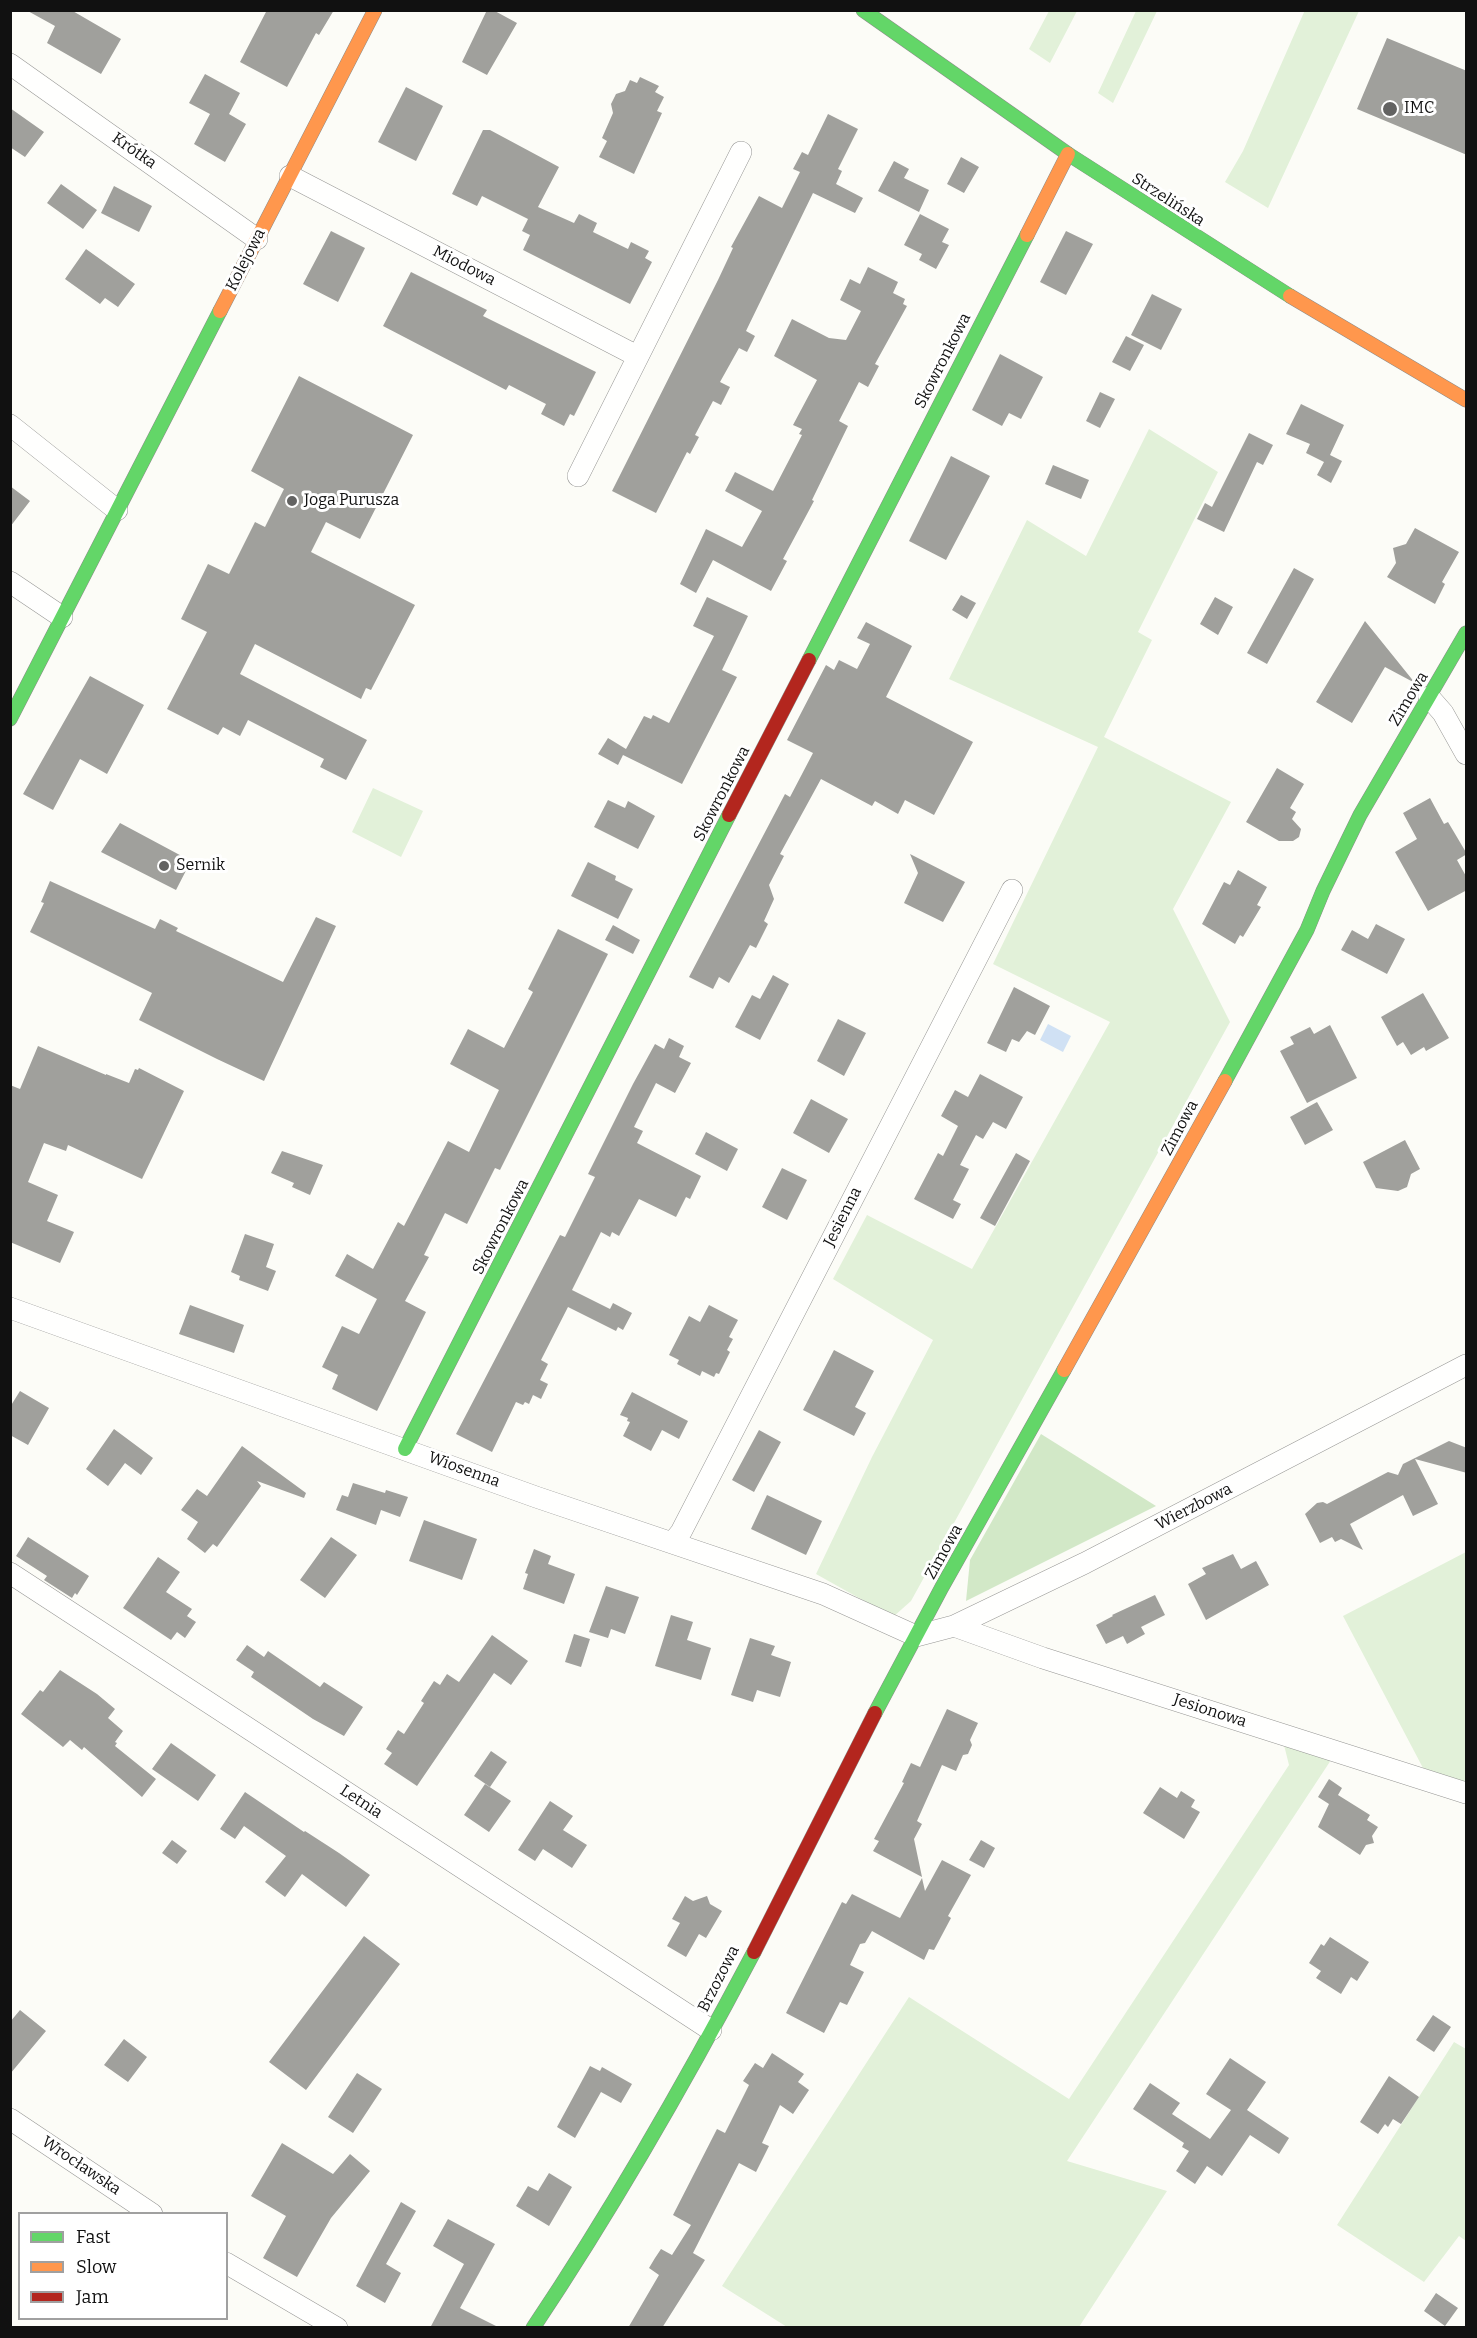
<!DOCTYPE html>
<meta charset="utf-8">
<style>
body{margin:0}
#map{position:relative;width:1477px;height:2338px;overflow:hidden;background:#fcfcf7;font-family:Bitter,serif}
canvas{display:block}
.frame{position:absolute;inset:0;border:12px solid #111;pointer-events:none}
.legend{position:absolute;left:18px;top:2212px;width:210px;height:108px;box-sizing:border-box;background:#fff;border:2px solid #a0a0a0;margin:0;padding:8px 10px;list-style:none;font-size:18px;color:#111}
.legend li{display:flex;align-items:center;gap:12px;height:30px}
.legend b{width:30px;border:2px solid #a0a0a0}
</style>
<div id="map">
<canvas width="1477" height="2338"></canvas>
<div class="frame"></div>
<ul class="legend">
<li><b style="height:8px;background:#63d668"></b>Fast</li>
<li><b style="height:8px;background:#ff974d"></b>Slow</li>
<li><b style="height:8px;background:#b3261e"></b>Jam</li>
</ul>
</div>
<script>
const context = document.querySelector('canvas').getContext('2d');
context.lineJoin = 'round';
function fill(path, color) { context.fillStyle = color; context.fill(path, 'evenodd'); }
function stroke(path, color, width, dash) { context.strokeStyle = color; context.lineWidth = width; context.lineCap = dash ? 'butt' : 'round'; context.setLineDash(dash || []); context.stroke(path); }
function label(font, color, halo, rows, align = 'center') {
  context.font = font + ' Bitter,serif'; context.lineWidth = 6; context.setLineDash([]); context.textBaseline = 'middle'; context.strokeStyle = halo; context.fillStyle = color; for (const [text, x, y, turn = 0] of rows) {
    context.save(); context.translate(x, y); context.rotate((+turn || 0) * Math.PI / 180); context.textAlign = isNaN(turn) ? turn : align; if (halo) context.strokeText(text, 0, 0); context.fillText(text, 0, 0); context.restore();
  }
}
fill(new Path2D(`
 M1305,10L1359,11L1268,208L1225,182L1243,151Z
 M1049,11H1077L1050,63L1029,49Z
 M1136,11H1157L1113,103L1098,93Z
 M1149,429L1218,472L1138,632L1152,640L1104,737L1231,802L1173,909L1230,1022L911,1601L893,1617L816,1574L872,1457L933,1340L833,1279L867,1215L972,1269L1110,1022L993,964L1098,747L949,679L1027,520L1086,556Z
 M373,788L423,811L401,857L352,832Z
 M1466,1552V1783L1423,1768L1343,1616Z
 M1284,1745L1331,1760L1067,2161L1167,2191L1079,2327H787L722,2286L909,1997L1069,2099L1289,1765Z
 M1454,2042L1466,2049V2241L1459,2236L1424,2282L1337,2225Z`), '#e2f1d9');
fill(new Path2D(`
 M1041,1434L1156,1506L966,1601L970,1560Z`), '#d2e8c7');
fill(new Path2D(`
 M1048,1024L1071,1036L1063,1052L1040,1040Z`), '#d0e1f4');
fill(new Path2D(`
 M26,10H71L121,39L101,74L47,43L55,26Z
 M267,10H334L319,35L316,33L287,87L240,62Z
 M487,10H493L517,23L487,75L462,62Z
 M1387,38L1467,71V155L1357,109Z
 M205,74L240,93L229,114L246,124L225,162L194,144L210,114L189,103Z
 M640,77L659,86L655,92L664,97L657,111L662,113L634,174L599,157L607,141L602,138L613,113L611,104L616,94L625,91L630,80L637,83Z
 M406,87L443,106L416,161L378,142Z
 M10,108L44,132L25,157L10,147Z
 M828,114L858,129L838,169L842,171L836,184L863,198L855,213L813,193L746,331L755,336L747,352L739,348L720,382L730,387L721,405L713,401L695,435L699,437L690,454L687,452L656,513L612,491L718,280L733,248L731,247L759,196L782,208L800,172L793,169L802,152L808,155Z
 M483,130H490L559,167L538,207L574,223L579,214L597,223L593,232L628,249L631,242L649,251L645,258L652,262L630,304L523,250L530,235L522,231L528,219L482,196L477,206L452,194Z
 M961,157L979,167L964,193L947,184Z
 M894,161L909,169L904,178L929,190L919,212L878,191Z
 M61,184L97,210L83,229L47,203Z
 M114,186L152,206L139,232L101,213Z
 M920,214L949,229L942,242L949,245L936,269L919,260L922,254L904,245Z
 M331,231L365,248L338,302L303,284Z
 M1066,231L1093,244L1066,295L1040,282Z
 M86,249L135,284L118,307L105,298L100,304L65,279Z
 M868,267L898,282L893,293L905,299L903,304L907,306L875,364L879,366L868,387L859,382L839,421L848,426L812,500L814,501L783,559L787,561L771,591L713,560L696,593L680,584L706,529L742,547L762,511L725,491L735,472L773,491L802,435L799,434L802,429L793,425L817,380L774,356L792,319L829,338L846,340L861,311L840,300L850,279L860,284Z
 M411,272L487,310L483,316L596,372L574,416L570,414L564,426L541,414L546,404L509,385L506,390L383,326Z
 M1152,294L1182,309L1161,350L1131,335Z
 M1126,336L1144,345L1130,371L1112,362Z
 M1000,354L1043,377L1021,419L1009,413L1002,426L972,410Z
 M299,376L413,435L360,539L326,522L311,552L415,605L371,690L366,688L361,699L255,644L240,674L367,740L346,780L320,767L324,759L248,720L240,736L223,727L218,735L167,709L207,632L181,619L208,564L229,574L255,522L265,527L284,489L251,471Z
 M1100,392L1115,399L1100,428L1086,421Z
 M1301,404L1344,425L1330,455L1342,461L1331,483L1317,475L1324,462L1306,453L1310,444L1286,434Z
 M1249,433L1273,445L1263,465L1257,462L1224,532L1197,519L1205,503L1212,507Z
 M951,456L990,476L946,560L909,541Z
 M1053,465L1089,480L1081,499L1045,484Z
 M10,486L30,501L10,527Z
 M1415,528L1459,552L1442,582L1445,584L1435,604L1387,577L1396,563L1393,548L1406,544Z
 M1294,568L1314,579L1267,664L1247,653Z
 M961,595L976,603L967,619L952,610Z
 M707,597L748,616L722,670L737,677L682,784L623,755L618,765L598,754L608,738L626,749L644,716L651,719L653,715L669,723L714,636L693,626Z
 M1215,597L1233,607L1218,635L1200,624Z
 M1365,621L1415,683L1385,667L1352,723L1316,702Z
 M866,622L912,646L886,697L973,742L934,815L905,800L898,814L875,801L872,806L821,779L780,854L784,856L769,885L774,899L764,921L768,924L756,948L750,945L729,983L719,977L713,989L689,977L785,794L790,797L813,753L787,740L826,665L834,670L839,660L857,669L870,644L857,638Z
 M90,676L144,705L107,774L80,759L53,810L23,794Z
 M1277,768L1304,784L1290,808L1296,812L1292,819L1301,829L1299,837L1293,841H1279L1246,822Z
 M1430,798L1444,824L1448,822L1467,854L1457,860L1467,878V890L1428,911L1395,852L1417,839L1403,813Z
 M608,800L625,808L628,801L655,816L638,849L594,827Z
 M120,823L191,861L176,890L101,852Z
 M910,854L965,882L943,922L904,903L918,873Z
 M588,862L616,876L615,880L633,889L618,919L571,896Z
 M1238,870L1267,887L1257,905L1261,907L1243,937L1240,935L1235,944L1202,924L1224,882L1230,885Z
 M50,881L155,929L160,919L178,928L176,931L283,982L316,917L336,926L264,1081L217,1059L139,1020L152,993L30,932L44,903L41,902Z
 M1376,924L1405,939L1387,974L1341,950L1352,930L1368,939Z
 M613,925L640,940L633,954L605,940Z
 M558,929L608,954L500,1170L495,1168L467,1224L445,1213L424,1255L429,1257L405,1301L426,1312L377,1411L332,1389L338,1375L322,1367L342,1326L359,1334L377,1299L335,1276L347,1254L373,1269L398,1222L404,1226L448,1141L469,1152L499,1090L450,1064L468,1029L504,1048L533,992L528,989Z
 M773,975L789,984L760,1040L735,1027L752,995L760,999Z
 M1014,987L1050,1006L1035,1035L1027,1031L1019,1042L1012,1039L1006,1052L987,1043Z
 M1423,993L1449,1038L1426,1051L1424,1047L1411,1055L1403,1042L1397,1046L1381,1017Z
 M838,1019L866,1033L844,1076L817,1061Z
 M1330,1025L1357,1078L1307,1103L1280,1051L1294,1044L1290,1037L1310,1027L1314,1034Z
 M669,1038L684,1046L679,1057L691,1063L675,1093L656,1083L634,1127L643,1131L637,1143L701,1176L690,1199L686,1197L676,1217L639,1199L619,1236L612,1232L610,1237L601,1232L572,1290L610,1309L613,1303L632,1313L623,1330L618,1327L616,1331L568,1307L541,1360L548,1364L540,1380L548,1384L541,1399L533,1395L529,1404L525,1402L523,1405L516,1402L492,1452L456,1434L560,1235L565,1237L595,1177L588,1174L633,1084L655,1044L664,1049Z
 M38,1046L106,1075V1074L129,1083L135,1069L138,1070L139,1068L184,1091L142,1179L68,1145L66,1151L44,1143L28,1182L58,1195L47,1221L74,1232L60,1263L10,1242V1085L20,1089Z
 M980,1074L1023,1097L1006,1129L993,1122L983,1139L976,1135L960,1165L969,1169L953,1200L961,1204L953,1219L914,1199L938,1153L943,1156L958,1126L941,1116L955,1090L968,1097Z
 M811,1099L848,1119L829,1153L793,1133Z
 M1317,1102L1333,1130L1305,1145L1290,1117Z
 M706,1132L738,1149L727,1171L695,1154Z
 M1405,1140L1420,1169L1411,1174L1407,1187L1398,1191L1376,1188L1363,1162Z
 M282,1151L323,1165L310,1195L292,1187L294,1183L271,1173Z
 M1016,1153L1030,1161L995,1226L980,1218Z
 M782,1168L807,1180L787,1220L762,1207Z
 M245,1234L274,1244L266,1267L276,1271L268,1291L239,1280L240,1276L231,1272Z
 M190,1305L244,1325L234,1353L179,1334Z
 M709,1305L738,1320L729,1337L733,1339L727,1350L730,1352L719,1374L716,1373L714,1377L702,1371L700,1376L677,1364L679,1360L669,1355L689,1316L700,1322Z
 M834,1350L874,1371L855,1407L866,1413L854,1436L803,1410Z
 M20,1391L49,1408L28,1445L10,1435V1407Z
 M632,1392L688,1421L679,1439L662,1430L651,1451L623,1436L630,1422L627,1421L628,1418L620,1415Z
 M114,1429L153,1458L141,1475L125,1463L108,1486L86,1469Z
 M759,1430L781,1442L754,1492L732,1480Z
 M1449,1441L1467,1448V1473L1415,1459L1438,1504L1413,1516L1403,1495L1350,1524L1363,1550L1341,1539L1335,1542L1332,1537L1320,1543L1305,1514L1317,1503L1323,1502L1327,1504L1388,1472L1398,1475L1403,1464Z
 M242,1446L306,1493L304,1498L257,1481L261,1486L217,1547L213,1544L205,1553L187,1539L198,1522L181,1510L197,1489L207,1496Z
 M353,1483L385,1493L386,1490L408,1497L400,1517L381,1510L376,1525L336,1510L342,1495L348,1497Z
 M767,1495L822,1521L806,1555L751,1529Z
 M424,1520L477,1539L462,1580L409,1561Z
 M28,1537L89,1576L77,1595L75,1593L72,1598L44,1580L47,1576L16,1556Z
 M331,1537L357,1555L325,1598L300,1580Z
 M534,1549L551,1556L548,1564L575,1574L564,1604L523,1589L528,1574L525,1573Z
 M1233,1554L1241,1569L1256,1561L1269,1585L1206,1620L1188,1584L1206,1574L1202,1568Z
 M158,1557L180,1572L166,1592L192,1609L187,1616L196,1622L185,1638L177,1632L171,1640L123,1608Z
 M606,1586L639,1597L625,1634L611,1629L608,1638L589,1632Z
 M1155,1595L1165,1615L1141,1627L1145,1634L1127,1644L1123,1636L1106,1644L1096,1625L1113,1616L1112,1615Z
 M671,1615L693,1622L687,1640L711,1648L701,1680L655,1666Z
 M574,1634L590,1639L581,1667L565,1662Z
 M492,1635L528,1661L511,1685L494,1673L417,1786L384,1764L392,1753L386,1749L398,1730L404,1734L424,1703L421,1701L434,1681L440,1685L447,1674L459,1682Z
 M750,1638L775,1646L771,1655L791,1662L780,1697L757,1690L753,1702L731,1695Z
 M247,1645L264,1657L268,1651L320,1687L324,1682L363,1707L344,1736L313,1719L251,1677L254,1672L236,1660Z
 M60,1670L97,1694L115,1709L108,1718L123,1731L115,1742L117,1743L115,1746L156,1779L142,1797L84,1747L82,1750L70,1740L63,1747L21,1714L40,1690L43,1692Z
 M947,1709L978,1723L970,1740L972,1745L968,1754L963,1755L956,1771L942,1765L917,1821L922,1824L914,1839L922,1877L873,1851L879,1841L874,1839L904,1783L902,1782L911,1763L920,1767Z
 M171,1743L216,1775L198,1801L152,1769Z
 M491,1751L507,1762L490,1787L474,1776Z
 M1329,1779L1342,1788L1338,1795L1370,1815L1367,1820L1378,1827L1372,1836L1374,1843L1366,1845L1360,1855L1318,1827L1329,1804L1318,1797Z
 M485,1784L511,1801L489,1832L464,1815Z
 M1160,1787L1177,1798L1181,1791L1195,1800L1191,1807L1200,1812L1184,1839L1143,1813Z
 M245,1792L304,1832L305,1831L339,1853L370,1875L346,1907L302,1874L285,1897L265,1882L286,1856L244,1826L235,1839L220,1829Z
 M550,1801L573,1816L563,1830L587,1845L572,1868L543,1849L535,1861L518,1850Z
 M172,1840L187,1851L177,1864L162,1853Z
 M981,1840L995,1848L984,1868L969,1860Z
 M942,1860L971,1875L948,1916L951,1918L934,1950L929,1949L924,1960L872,1931L865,1943L860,1944L850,1965L864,1972L847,2005L840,2002L824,2033L786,2013L842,1902L846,1904L852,1894L900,1918L922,1878L925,1891Z
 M685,1896L693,1901L707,1896L710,1904L722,1911L706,1938L699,1934L686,1957L667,1946L680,1923L672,1919Z
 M364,1936L400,1964L306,2090L269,2062Z
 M1330,1937L1369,1962L1357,1981L1351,1977L1341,1994L1316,1978L1321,1971L1309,1963L1321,1944L1324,1946Z
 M20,2010L46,2031L10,2074V2022Z
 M1433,2015L1451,2027L1434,2052L1416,2040Z
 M124,2039L147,2057L128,2082L104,2065Z
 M772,2053L804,2074L798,2082L809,2090L793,2114L780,2105L762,2143L769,2146L756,2172L739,2163L693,2253L705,2260L662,2328H628L659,2275L649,2268L655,2258L661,2249L672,2255L691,2225L673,2215L717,2129L725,2133L749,2085L743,2081L755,2063L763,2068Z
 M1230,2058L1266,2082L1247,2110L1289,2138L1279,2154L1250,2135L1222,2176L1207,2166L1195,2184L1176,2171L1189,2151L1182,2147L1184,2143L1133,2109L1150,2083L1180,2103L1172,2114L1210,2139L1231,2110L1206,2094Z
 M590,2066L600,2071L602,2067L632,2084L621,2103L601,2092L575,2138L557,2127Z
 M357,2073L382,2089L353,2133L328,2117Z
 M1389,2076L1419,2097L1401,2124L1393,2119L1388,2127L1385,2124L1378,2134L1360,2122Z
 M282,2143L333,2174L350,2154L370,2171L331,2218L297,2277L263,2258L286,2216L251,2196Z
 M549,2173L572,2187L549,2226L516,2206L528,2186L538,2191Z
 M401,2202L416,2211L386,2264L401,2273L385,2303L356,2286Z
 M448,2219L495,2244L460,2308L500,2328H430L464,2264L433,2246Z
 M1436,2293L1458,2308L1445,2326L1424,2311Z`), '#a0a09c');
const street = new Path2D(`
 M10,64L257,239
 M290,176L637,356
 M10,425L117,510
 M578,476L741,152
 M10,582L62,617
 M1429,697L1443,713L1466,754
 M10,1308L536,1497L823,1594L916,1636L954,1626L1085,1563L1466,1365
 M673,1542L681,1532L1012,890
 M10,1573L711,2030
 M954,1626L1043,1658L1466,1793
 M10,2119L152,2214
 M226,2263L337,2328`);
const fast = new Path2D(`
 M863,10L1068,154L1290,296
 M809,660L1027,235
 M10,719L220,311
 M1225,1081L1307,930L1323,891L1360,815L1466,633
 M405,1449L729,815
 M875,1713L942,1587L1064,1370
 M533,2328C614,2207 686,2081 754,1952`);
const slow = new Path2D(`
 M1027,235L1068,154
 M1290,296L1466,400
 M220,311L375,10
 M1064,1370L1225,1081`);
const jam = new Path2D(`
 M729,815L809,660
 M754,1952L875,1713`);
stroke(street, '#979795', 22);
stroke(fast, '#8d8d8b', 15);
stroke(slow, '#8d8d8b', 15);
stroke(jam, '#8d8d8b', 15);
stroke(street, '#fffffe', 21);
stroke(fast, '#63d668', 14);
stroke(slow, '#ff974d', 14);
stroke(jam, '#b3261e', 14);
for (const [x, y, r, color] of [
 [1390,109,8,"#636362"],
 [292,501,6,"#636362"],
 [164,866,6,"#636362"]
]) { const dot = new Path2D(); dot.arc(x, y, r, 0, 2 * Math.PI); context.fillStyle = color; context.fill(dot); stroke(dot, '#fff', 2); }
label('16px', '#111', '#fff', [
 ["IMC",1404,109],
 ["Joga Purusza",304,501],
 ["Sernik",176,866]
], 'left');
label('16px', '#111', '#fff', [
 ["Krótka",134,151,35],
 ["Strzelińska",1168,200,33],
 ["Kolejowa",246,260,-63],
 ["Miodowa",464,266,27],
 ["Skowronkowa",943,361,-63],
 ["Zimowa",1409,699,-59],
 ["Skowronkowa",722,794,-63],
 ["Zimowa",1180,1128,-62],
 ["Jesienna",843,1217,-63],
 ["Skowronkowa",501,1227,-63],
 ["Wiosenna",464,1470,20],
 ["Wierzbowa",1194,1507,-27],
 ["Zimowa",944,1552,-61],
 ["Jesionowa",1210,1711,18],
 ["Letnia",361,1802,33],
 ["Brzozowa",719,1979,-63],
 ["Wrocławska",81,2166,34]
]);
</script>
